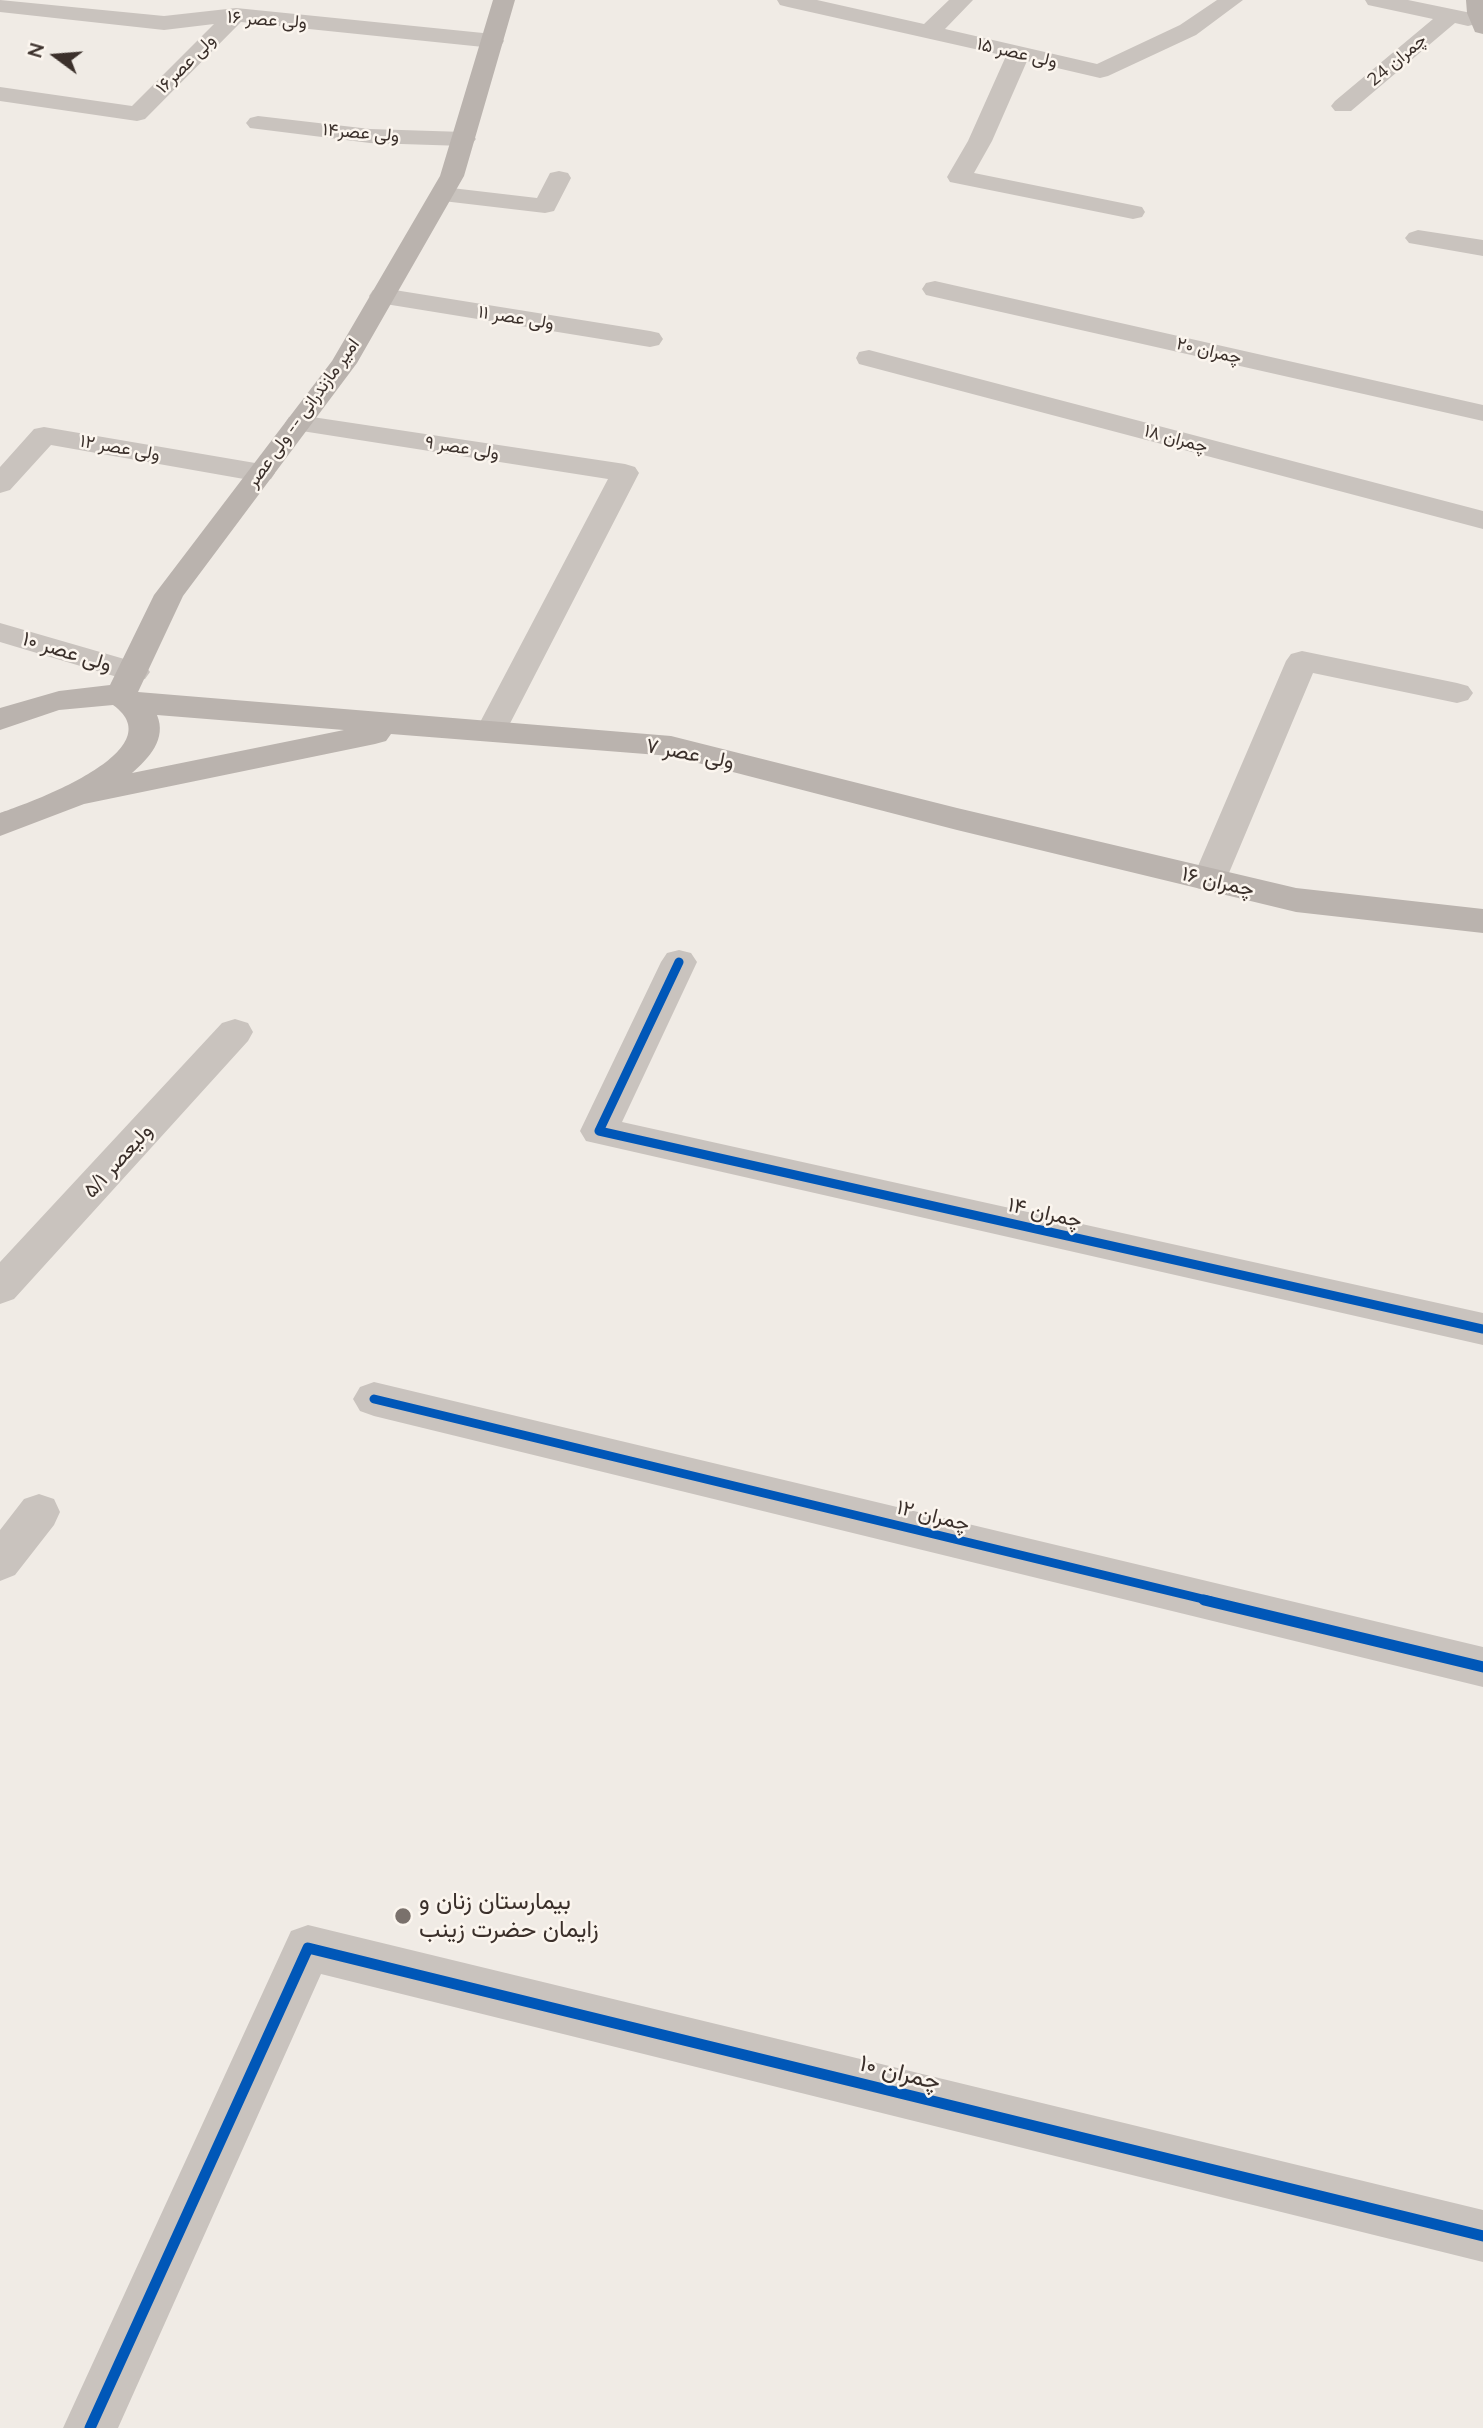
<!DOCTYPE html>
<meta charset="utf-8">
<style>
body{margin:0}
#map{position:relative;width:1483px;height:2428px;overflow:hidden;background:#f0ebe5;font-family:Mulish,sans-serif}
canvas{display:block}
.north{position:absolute;left:21px;top:21px;width:70px;height:70px;-webkit-text-stroke:5px #fbf5ee;paint-order:stroke;rotate:286deg;font-size:19px;font-weight:700;line-height:28px;text-align:center;color:#3b302b}
.north::after{content:'';display:block;margin:auto;width:24px;height:32px;background:#3b302b;clip-path:polygon(50% 0,100% 100%,50% 72%,0 100%)}
</style>
<div id="map">
<canvas width="1483" height="2428"></canvas>
<div class="north">N</div>
</div>
<script>
const context = document.querySelector('canvas').getContext('2d');
context.lineJoin = 'round';
function fill(path, color) { context.fillStyle = color; context.fill(path, 'evenodd'); }
function stroke(path, color, width, dash) { context.strokeStyle = color; context.lineWidth = width; context.lineCap = dash ? 'butt' : 'round'; context.setLineDash(dash || []); context.stroke(path); }
function label(font, color, halo, rows, align = 'center') {
  context.font = font + ' Mulish,Vazirmatn,sans-serif'; context.lineWidth = 5; context.setLineDash([]); context.textBaseline = 'middle'; context.strokeStyle = halo; context.fillStyle = color; for (const [text, x, y, turn = 0] of rows) {
    context.save(); context.translate(x, y); context.rotate((+turn || 0) * Math.PI / 180); context.textAlign = isNaN(turn) ? turn : align; if (halo) context.strokeText(text, 0, 0); context.fillText(text, 0, 0); context.restore();
  }
}
fill(new Path2D(`
 M0,0L164,16L236,8L493,34L501,36L504,41L501,46L493,48L241,22L145,119L137,121L0,101V87L132,106L214,24L164,30L0,12Z
 M777,0H817L924,24L949,0H973L945,29L1097,64L1180,25L1217,0H1243L1196,35L1108,76L1100,78L1027,61L992,141L974,173L1142,207L1145,212L1142,217L1133,219L950,182L947,177L968,141L1006,56L788,7L780,5Z
 M1365,0H1408L1476,14L1479,19L1476,24L1468,26L1455,23L1351,111H1335L1331,106L1335,101L1433,19L1368,5Z
 M258,116L370,129L464,132L472,134L476,139L472,144L464,146L370,143L250,128L246,123L250,118Z
 M559,171L568,173L571,178L554,211L545,213L443,201L434,199L431,194L434,189L443,187L537,198L550,173Z
 M1418,230L1483,240V256L1409,243L1405,238L1409,233Z
 M935,281L1483,405V421L926,295L922,289L926,283Z
 M382,288L650,331L659,333L663,339L659,345L650,347L373,302L369,296L373,290Z
 M869,350L1483,511V529L859,364L856,358L859,352Z
 M299,415L625,464L635,467L639,473L503,737L492,740L481,737L476,730L608,479L289,429L285,423L289,417Z
 M44,427L261,464L271,467L275,473L271,479L261,482L51,445L10,490L0,493V467L34,429Z
 M0,623L145,665L150,672L145,679L134,682L0,642Z
 M1302,651L1457,683L1468,686L1473,693L1468,700L1457,703L1313,673L1226,880L1221,888L1209,891L1197,888L1192,880L1286,661L1291,654Z
 M679,950L691,953L697,962L622,1122L1483,1313V1345L586,1141L580,1131L661,962L667,953Z
 M235,1019L248,1023L253,1032L248,1041L14,1299L0,1304V1262L222,1023Z
 M374,1382L1483,1647V1687L374,1416L360,1411L353,1399L360,1387Z
 M39,1494L54,1499L60,1512L54,1525L15,1575L0,1581V1530L24,1499Z
 M308,1925L1483,2210V2262L321,1974L118,2428H63L291,1931Z`), '#c9c3be');
fill(new Path2D(`
 M493,0H515L464,176L357,363L183,596L138,692L671,736L957,808L1296,888L1483,909V933L1296,912L957,830L671,756L391,734L386,741L375,744L84,804L0,836V813C30,803 176,750 113,705L59,710L0,730V708L59,691L110,685L154,595L332,361L440,176ZM157,715L344,730L132,773C149,758 167,739 157,715Z
 M1466,0H1483V34L1475,32L1467,13Z`), '#bab3ae');
stroke(new Path2D(`
 M679,962L599,1131L1483,1329
 M374,1399L1211,1601`), '#0057b8', 9);
stroke(new Path2D(`
 M1204,1600L1483,1667
 M90,2428L308,1948L1483,2236`), '#0057b8', 11);
for (const [x, y, r, color] of [
 [403,1916,9,"#7a716c"]
]) { const dot = new Path2D(); dot.arc(x, y, r, 0, 2 * Math.PI); context.fillStyle = color; context.fill(dot); stroke(dot, '#fbf5ee', 2.5); }
label('18px', '#3b302b', '#fbf5ee', [
 ["ولی عصر ۱۶",267,20,4],
 ["ولی عصر ۱۵",1017,53,13],
 ["چمران 24",1397,60,-40],
 ["ولی عصر۱۶",186,64,-45],
 ["ولی عصر۱۴",361,133,5],
 ["ولی عصر ۱۱",516,318,9],
 ["چمران ۲۰",1209,351,13],
 ["امیر مازندرانی -- ولی عصر",303,413,-54],
 ["چمران ۱۸",1176,439,15],
 ["ولی عصر ۱۲",120,448,10],
 ["ولی عصر ۹",462,448,9]
]);
label('21px', '#3b302b', '#fbf5ee', [
 ["ولی عصر ۱۰",67,652,17],
 ["ولی عصر ۷",690,754,11],
 ["چمران ۱۶",1218,882,13],
 ["ولیعصر ۵/۱",118,1161,-48],
 ["چمران ۱۴",1045,1213,13],
 ["چمران ۱۲",933,1516,14]
]);
label('24px', '#3b302b', '#fbf5ee', [
 ["بیمارستان زنان و",419,1902],
 ["زایمان حضرت زینب",419,1930]
], 'left');
label('24px', '#3b302b', '#fbf5ee', [
 ["چمران ۱۰",900,2073,14]
]);
</script>
